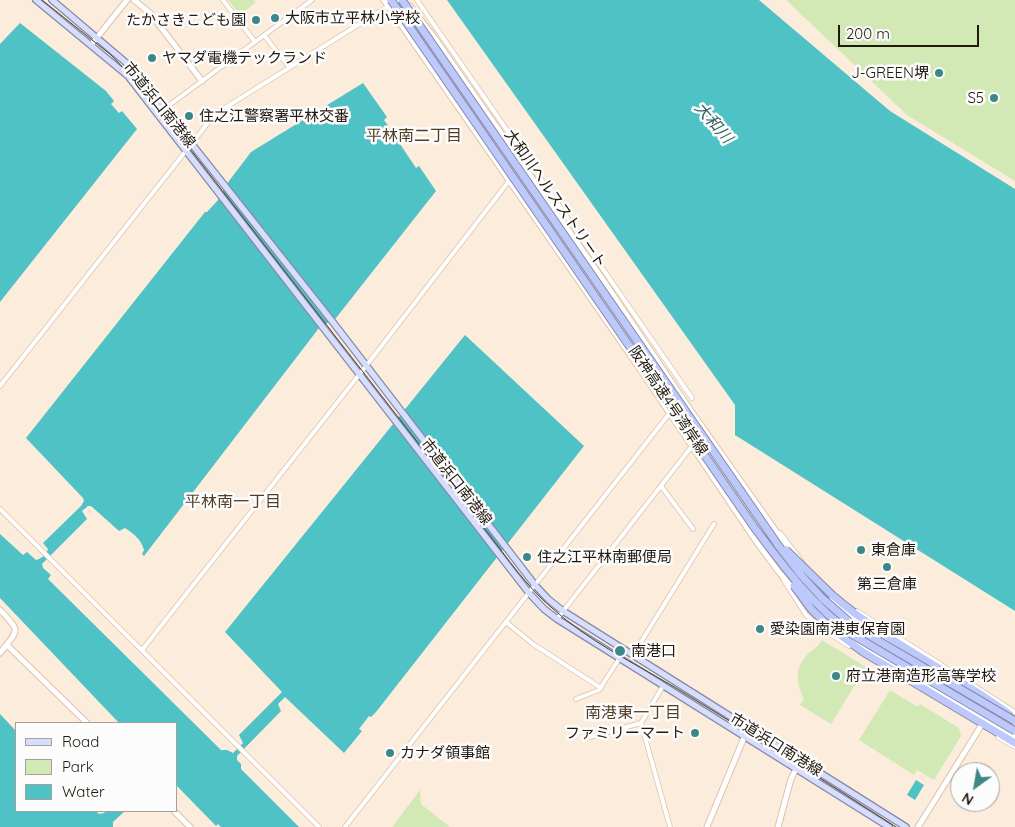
<!DOCTYPE html>
<meta charset="utf-8">
<style>
body{margin:0}
#map{position:relative;width:1015px;height:827px;overflow:hidden;background:#fcecdc;font-family:Quicksand,sans-serif}
canvas{display:block}
.legend{position:absolute;left:15px;top:722px;width:162px;height:90px;box-sizing:border-box;background:#fcfcfc;border:1px solid #a4a19d;margin:0;padding:6px 9px;list-style:none;font-size:15px;color:#21180e}
.legend li{display:flex;align-items:center;gap:10px;height:25px}
.legend b{width:25px;border:1px solid #a4a19d}
.north{position:absolute;left:950px;top:762px;width:50px;height:50px;box-sizing:border-box;background:#fcfcfc;border:1px solid #a4a19d;border-radius:50%;rotate:212deg;font-size:14px;font-weight:700;line-height:20px;text-align:center;color:#21180e}
.north::after{content:'';display:block;margin:auto;width:18px;height:22px;background:#3e8788;clip-path:polygon(50% 0,100% 100%,50% 72%,0 100%)}
.scale{position:absolute;left:838px;top:25px;width:141px;height:22px;box-sizing:border-box;border:2px solid #21180e;border-top:0;padding-left:6px;font-size:15px;line-height:18px;white-space:nowrap;color:#21180e;-webkit-text-stroke:4px #fcfcfc;paint-order:stroke}
</style>
<div id="map">
<canvas width="1015" height="827"></canvas>
<ul class="legend">
<li><b style="height:6px;background:#d7defd"></b>Road</li>
<li><b style="height:14px;background:#d3e9b5"></b>Park</li>
<li><b style="height:14px;background:#4fc2c5"></b>Water</li>
</ul>
<div class="north">N</div>
<div class="scale">200 m</div>
</div>
<script>
const context = document.querySelector('canvas').getContext('2d');
context.lineJoin = 'round';
function fill(path, color) { context.fillStyle = color; context.fill(path, 'evenodd'); }
function stroke(path, color, width, dash) { context.strokeStyle = color; context.lineWidth = width; context.lineCap = dash ? 'butt' : 'round'; context.setLineDash(dash || []); context.stroke(path); }
function label(font, color, halo, rows, align = 'center') {
  context.font = font + ' Quicksand,"Noto Sans JP",sans-serif'; context.lineWidth = 5; context.setLineDash([]); context.textBaseline = 'middle'; context.strokeStyle = halo; context.fillStyle = color; for (const [text, x, y, turn = 0] of rows) {
    context.save(); context.translate(x, y); context.rotate((+turn || 0) * Math.PI / 180); context.textAlign = isNaN(turn) ? turn : align; if (halo) context.strokeText(text, 0, 0); context.fillText(text, 0, 0); context.restore();
  }
}
fill(new Path2D(`
 M228,0H253L256,2L240,15Z
 M786,0H1015V181L907,115Z
 M822,640L866,667L831,724L800,705L804,699C796,683 794,667 808,654C814,649 818,647 822,640Z
 M890,690L918,707L920,704L959,728L961,736L934,780L917,770L914,775L859,740Z
 M420,790L421,804L450,827H392Z`), '#d3e9b5');
fill(new Path2D(`
 M447,0H759L890,111L1015,189V611L735,435V405Z
 M20,23L106,91L114,101L111,104L119,113L122,111L137,129L0,302V44Z
 M363,83L387,117L384,120L395,135L398,133L404,141L400,144L416,168L419,166L436,191L336,318L319,328L144,556L142,554L144,550C141,539 134,534 125,528L119,531L91,506H88L82,511L87,519L42,564L43,568L51,575L48,579L221,750H227L233,753L243,743L239,735L282,692L225,632L465,335L584,446L376,712L371,717L369,716L359,729L362,731L344,753L285,697L278,704L281,711L237,756V760L241,764V769L299,827H221L218,824L216,826L176,785V723H119L0,598V534L23,555L27,552L36,560C41,559 47,554 48,549L43,543L81,506L84,501L83,498L26,438L205,212H207L218,200L229,181L251,152Z
 M0,714L16,731V811H96L99,814L104,813L106,811H125L113,822V827H0Z
 M916,780L924,785L915,800L907,795Z`), '#4fc2c5');
const street = new Path2D(`
 M223,0L255,42
 M417,0L692,398
 M264,35L289,67
 M164,109L312,0
 M0,386L215,114L398,0
 M661,486L693,529
 M0,509L319,827
 M780,533L803,563
 M783,579L806,615L821,628L849,646
 M857,611L1015,712
 M557,619L692,446
 M506,622L533,644L601,688
 M142,650L366,366L509,181L521,173
 M633,655L714,524
 M663,686L641,723L670,827
 M576,699L599,690L619,659
 M998,737L1015,747
 M586,738L641,723
 M345,827L669,414L684,410`);
const secondary = new Path2D(`
 M134,0L150,13L202,81
 M384,0L642,372L756,541L778,571L795,591
 M410,6L434,37L603,280L691,411L790,551
 M91,45L127,0
 M817,585C848,620 889,642 929,666
 M0,610C21,632 19,629 0,653
 M849,638L1015,738
 M7,645L87,723
 M174,811L190,827
 M707,827L748,728
 M778,827L791,779L796,769
 M918,827L981,726`);
const primary = new Path2D(`
 M36,0L128,76L529,593L544,609L557,619L889,827
 M52,0L130,66L332,321L535,585L548,599L563,611L906,827`);
const highway = new Path2D(`
 M832,595C886,642 951,671 1008,713
 M832,629L863,652L1015,743`);
stroke(street, '#dcc3a9', 5.5);
stroke(secondary, '#dcc3a9', 7);
stroke(primary, '#868aa8', 8);
stroke(highway, '#868aa8', 9);
stroke(street, '#fff', 4);
stroke(secondary, '#fff', 5);
stroke(primary, '#d7defd', 5.5);
stroke(highway, '#bdc8fb', 7);
stroke(new Path2D(`
 M42,0L111,55L145,91L488,533C508,559 527,587 552,608C588,641 634,663 676,688C750,733 823,780 896,827`), '#493f34', 1);
const highwayBridge = new Path2D(`
 M391,0L754,527C784,567 812,605 853,635L1015,731
 M402,0L778,545L801,575L822,598L855,627L1015,721
 M786,550L832,595
 M794,586L812,610L832,629`);
stroke(highwayBridge, '#868aa8', 9, []);
stroke(highwayBridge, '#bdc8fb', 7);
for (const [x, y, r, color] of [
 [275,18,5,"#3e8788"],
 [256,20,5,"#3e8788"],
 [152,58,5,"#3e8788"],
 [939,73,5,"#3e8788"],
 [994,98,5,"#3e8788"],
 [189,116,5,"#3e8788"],
 [861,550,5,"#3e8788"],
 [527,557,5,"#3e8788"],
 [887,567,5,"#3e8788"],
 [760,629,5,"#3e8788"],
 [620,651,6,"#3e8788"],
 [836,676,5,"#3e8788"],
 [695,733,5,"#3e8788"],
 [390,753,5,"#3e8788"]
]) { const dot = new Path2D(); dot.arc(x, y, r, 0, 2 * Math.PI); context.fillStyle = color; context.fill(dot); stroke(dot, '#fcfcfc', 2); }
label('15px', '#21180e', '#fcfcfc', [
 ["大阪市立平林小学校",285,18],
 ["たかさきこども園",246,20,"right"],
 ["ヤマダ電機テックランド",162,58],
 ["J-GREEN堺",929,73,"right"],
 ["S5",984,98,"right"],
 ["住之江警察署平林交番",199,116],
 ["東倉庫",871,550],
 ["住之江平林南郵便局",537,557],
 ["第三倉庫",887,584,"center"],
 ["愛染園南港東保育園",770,629],
 ["南港口",631,651],
 ["府立港南造形高等学校",846,676],
 ["ファミリーマート",685,733,"right"],
 ["カナダ領事館",400,753]
], 'left');
label('15px', '#21180e', '#fcfcfc', [
 ["市道浜口南港線",159,105,51],
 ["大和川ヘルスストリート",555,199,55],
 ["阪神高速4号湾岸線",668,401,56],
 ["市道浜口南港線",456,482,52],
 ["市道浜口南港線",776,745,32]
]);
label('italic 16px', '#2f6061', '#fcfcfc', [
 ["大和川",713,123,49]
]);
label('16px', '#523e27', '#fcfcfc', [
 ["平林南二丁目",414,136],
 ["平林南一丁目",233,502],
 ["南港東一丁目",633,713]
]);
</script>
